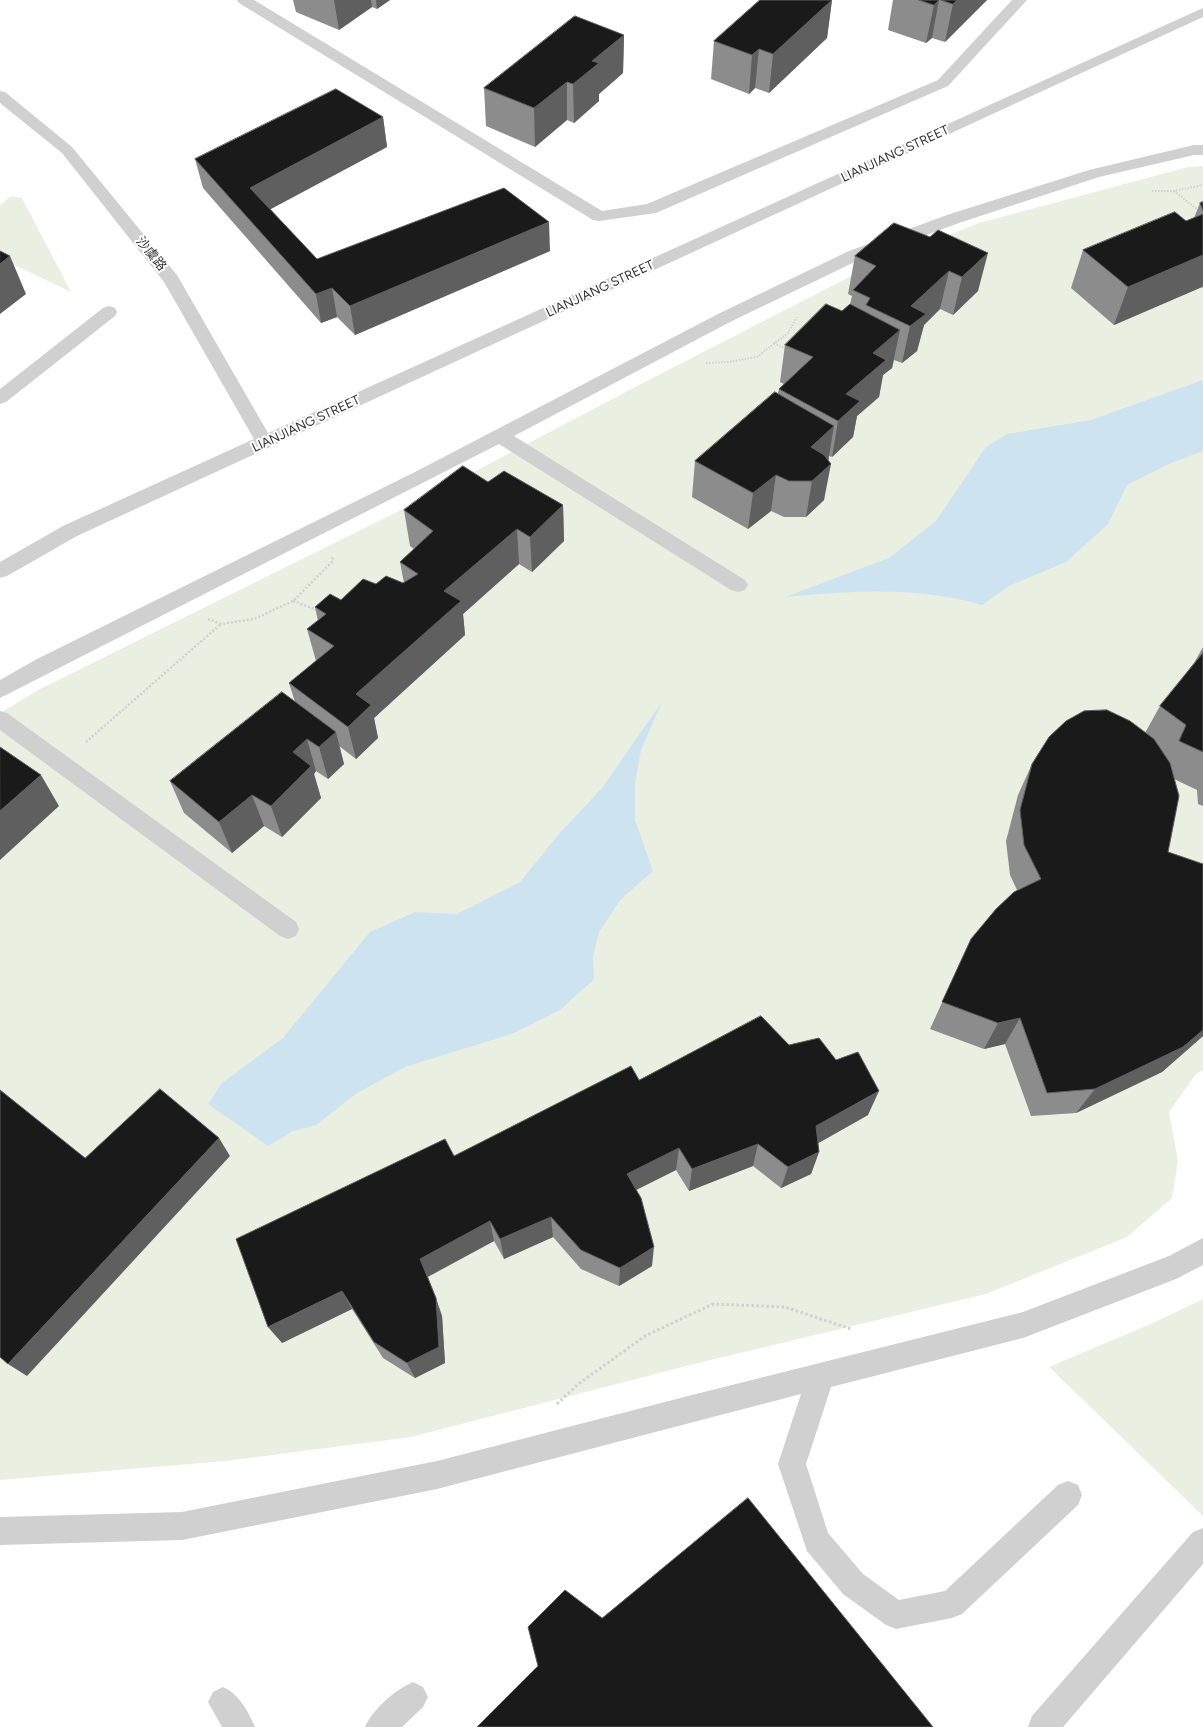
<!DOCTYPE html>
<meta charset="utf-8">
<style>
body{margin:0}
canvas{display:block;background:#fff}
</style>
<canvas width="1203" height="1727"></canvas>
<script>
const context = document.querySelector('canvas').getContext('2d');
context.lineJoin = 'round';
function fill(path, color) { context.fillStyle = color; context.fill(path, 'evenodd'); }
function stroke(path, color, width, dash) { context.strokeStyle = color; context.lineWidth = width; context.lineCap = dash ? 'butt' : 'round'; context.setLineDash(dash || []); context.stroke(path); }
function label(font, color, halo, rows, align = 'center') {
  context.font = font + ' Figtree,"Noto Sans SC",sans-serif'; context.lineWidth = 4; context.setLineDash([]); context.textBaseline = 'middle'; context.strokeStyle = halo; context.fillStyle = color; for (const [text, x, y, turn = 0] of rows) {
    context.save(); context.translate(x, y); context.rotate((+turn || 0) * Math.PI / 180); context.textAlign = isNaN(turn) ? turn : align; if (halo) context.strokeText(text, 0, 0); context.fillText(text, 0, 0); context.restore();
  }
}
fill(new Path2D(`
 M1203,166V1070L1196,1074L1169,1112L1178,1161L1172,1198L1127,1237L986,1294L690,1365L411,1437L226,1461L0,1480V713L40,689L411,505L639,385L861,271L979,223L1188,167Z
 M11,196L22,198L71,292L0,258V205Z
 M1203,1299V1516L1049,1367L1153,1323Z`), '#e9f0e1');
fill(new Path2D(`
 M1203,380V451L1169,464L1127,485L1108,524L1066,562L1009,586L982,605C915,586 854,591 785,597L889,558L936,521L986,447L1007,434L1091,420Z
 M662,702L641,750L635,784V820L653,871L621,899L599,932L593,957L594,979L560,1010L514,1033L405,1067L357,1093L316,1125L293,1131L268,1146L208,1104L222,1083L283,1038L370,932L415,912L457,914L520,882L559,834L602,788Z`), '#cde3f0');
stroke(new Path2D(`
 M1152,191H1174L1203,185
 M1174,191L1203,214
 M774,343L788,350
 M706,363L728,362L757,357L788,333L797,317`), '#d0d0d0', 2, [1.5, 1.5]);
stroke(new Path2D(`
 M293,601L317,610
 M208,619L221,624L254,619L293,601L332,562L333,556
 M86,742L221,624`), '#d0d0d0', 2.5, [2, 2]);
stroke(new Path2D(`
 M557,1404L577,1385L645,1336L713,1304L785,1307L851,1329`), '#d0d0d0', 3, [2.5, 2.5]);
fill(new Path2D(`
 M237,0H254L602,211L647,204L938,80L1012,0H1027L948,86L656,213L599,221L593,220L239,3Z
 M1194,145H1203V155H1194L1099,177L959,223L861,259L732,321L514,436L745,580L748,585L745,590L738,592L731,590L499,444L0,698V680L37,659L415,472L720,313L849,251L947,215L1089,170Z
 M109,306L115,308L117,312L115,316L6,402L0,404V389L103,308Z
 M0,711L7,713L296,922L299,929L296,936L288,939L280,936L0,730Z
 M1203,1238V1265L1176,1279L1023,1338L831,1387L806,1464L828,1533L863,1574L899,1600L945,1591L1058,1485L1068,1481L1078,1485L1082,1495L1078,1505L962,1614L952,1618L896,1629L886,1625L843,1594L807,1551L778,1464L801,1394L437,1489L182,1540L0,1545V1517L182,1512L437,1461L688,1396L1023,1312L1169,1256Z
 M1203,1528V1564L1063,1727H1028L1032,1716L1193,1532Z
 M413,1682L423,1687L428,1697L423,1707L402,1727H365C373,1709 395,1690 413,1682Z
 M223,1687C239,1694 248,1711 255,1727H222L208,1702L213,1692Z`), '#d0d0d0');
fill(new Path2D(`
 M1203,8V17L77,536L7,576L0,578V562L63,526L254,439L164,282L62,153L0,103V91L5,92L72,147L177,275L268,433Z`), '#d0d0d0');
fill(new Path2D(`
 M293,0H390L377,9L372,7L339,30L296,12Z
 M832,0L827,38L769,93L755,88L749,94L711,79L714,41Z
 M893,0H987L945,42L932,38L926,43L888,30Z
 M624,35L623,73L599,94V101L574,123L567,120L535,147L486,126L484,88Z
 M383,117L387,147L270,209L317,259L550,251L355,335L337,317L321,323L203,188L195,159Z
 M1203,202V288L1202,287L1114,325L1071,288L1083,250L1186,221L1194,218L1200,203Z
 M930,237L978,291L953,315L940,309L924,325L917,351L902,363L894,360L892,368L883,375L879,397L857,416L853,437L832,457L829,456L824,500L806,517H784L771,511L748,529L692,497L695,461L778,393L779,389L784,384L780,382L785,345L842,311L850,304L852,296L848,294L855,256Z
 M488,482L563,505L564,541L532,572L519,564L463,614L465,635L374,718L378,738L356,759L339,746L344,764L328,779L316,771L314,774L321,798L282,837L264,826L232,853L184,813L170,781L295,702L289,683L316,661L307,629L318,621L315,607L341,600L376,584L403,583H404L400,562L414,549L410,546L404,510Z
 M1203,647V806L1198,804L1197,790L1174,779L1168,852L1203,864V1036L1162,1072L1076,1113L1031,1116L1005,1044L984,1049L930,1029L971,939L1017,890L1010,875L1006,841L1018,795L1032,764L1145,733L1160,706L1194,663Z
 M789,1045L868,1115L818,1143L819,1152L811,1174L781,1188L753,1166L689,1191L676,1170L636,1190L652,1266L619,1286L581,1269L553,1237L504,1259L494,1241L428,1277L442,1316L445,1363L415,1378L383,1358L352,1309L282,1343L454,1156L639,1080Z`), '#8c8c8c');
fill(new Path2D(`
 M334,0H371L372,7L339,30Z
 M376,0H390L377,9Z
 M832,0L827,38L769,93L773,54Z
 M939,0L932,38L926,43L934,5Z
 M957,0H987L945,42L953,4Z
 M624,35L623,73L599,94V101L574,123L573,84L592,61Z
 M759,49L755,88L749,94L752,55Z
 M567,82V120L535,147L534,108Z
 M383,117L387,147L256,217L250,188Z
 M549,222L550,251L355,335L350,306Z
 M988,253L978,291L953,315L962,277Z
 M1203,255V284L1202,287L1114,325L1128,287Z
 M10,256L26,294L0,314V264Z
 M949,271L940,309L924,325L917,351L902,363L910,326L911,306Z
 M332,288L337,317L321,323L316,294Z
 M900,330L892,368L883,375L879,397L857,416L853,437L832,457L838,421L846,394L873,353Z
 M834,426L828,462L811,447Z
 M831,464L824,500L806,517L812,481Z
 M776,475L771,511L748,529L753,493Z
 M563,505L564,541L532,572L530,537Z
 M517,529L519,564L463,614L465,635L374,718L378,738L356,759L348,727L356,694L444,591Z
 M336,732L344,764L328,779L319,747Z
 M307,739L316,771L314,774L321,798L282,837L271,806L293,752Z
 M41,775L59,806L0,860V811Z
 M252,795L264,826L232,853L219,822Z
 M1020,1018L1005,1044L984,1049L998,1023Z
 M1203,1030V1036L1162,1072L1076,1113L1095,1089Z
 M879,1091L868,1115L808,1149L816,1126Z
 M219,1138L230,1156L27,1376L8,1364Z
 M758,1144L753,1166L689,1191L692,1169Z
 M679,1148L676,1170L626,1195L627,1174Z
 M819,1152L811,1174L781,1188L788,1167Z
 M551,1217L553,1237L504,1259L500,1239Z
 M490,1221L494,1241L427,1277L420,1259Z
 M654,1247L652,1266L619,1286L620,1268Z
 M342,1291L352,1309L282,1343L268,1327Z
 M436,1298L442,1316L445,1363L415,1378L407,1363Z`), '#5f5f5f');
const building = new Path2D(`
 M760,0H832L773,54L759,49L752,55L714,41Z
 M919,0H939L934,5Z
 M941,0H957L953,4Z
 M575,16L624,35L592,61L599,63L573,84L567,82L534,108L484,88Z
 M336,89L383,117L250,188L317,259L504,188L549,222L350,306L332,288L316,294L195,159Z
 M1203,202V211L1200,203Z
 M1175,212L1186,221L1203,214V255L1128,287L1083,250Z
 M894,223L930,237L938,230L988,253L962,277L949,271L911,306L926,314L910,326L866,305L870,298L853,290L876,266L855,256Z
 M0,251L10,256L0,264Z
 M826,304L842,311L850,304L900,330L873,353L886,360L846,394L860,401L838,421L779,389L813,357L785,345Z
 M775,392L834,426L811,447L824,455L831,464L812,481H789L776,475L753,493L695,461Z
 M463,466L488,482L504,471L563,505L530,537L517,529L444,591L461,601L356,694L371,705L348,727L289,683L334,646L307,629L326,614L315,607L330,594L341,600L363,579L376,584L386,576L403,583L418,574L400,562L433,531L404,510Z
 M1203,653V752L1179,741L1186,725L1160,706Z
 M282,692L336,732L319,747L307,739L293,752L311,766L271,806L252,795L219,822L170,781Z
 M1107,710L1130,721L1154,739L1170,763L1179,796L1168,852L1203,864V1030L1183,1047L1095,1089L1047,1093L1020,1018L998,1023L942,1002L971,939L996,909L1014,892L1041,879L1024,845L1020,810L1032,764L1049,737L1066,721L1084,711Z
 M0,747L41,775L0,811Z
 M761,1016L789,1045L819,1038L836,1060L858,1052L879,1091L816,1126L819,1152L788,1167L758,1144L692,1169L679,1148L627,1174L641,1198L654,1247L620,1268L581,1250L551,1217L500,1239L490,1221L420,1259L436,1298L439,1347L407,1363L374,1342L342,1291L268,1327L236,1239L445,1139L454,1156L631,1066L639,1080Z
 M160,1089L219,1138L8,1364L0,1357V1090L85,1158Z
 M748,1498L933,1727H477L538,1666L528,1627L565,1590L602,1618Z`);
fill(building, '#1a1a1a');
stroke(building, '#5f5f5f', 1);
label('13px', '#333', '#fff', [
 ["LIANJIANG STREET",895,154,-25],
 ["沙虞路",151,254,51],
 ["LIANJIANG STREET",600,289,-25],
 ["LIANJIANG STREET",306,424,-25]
]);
</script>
